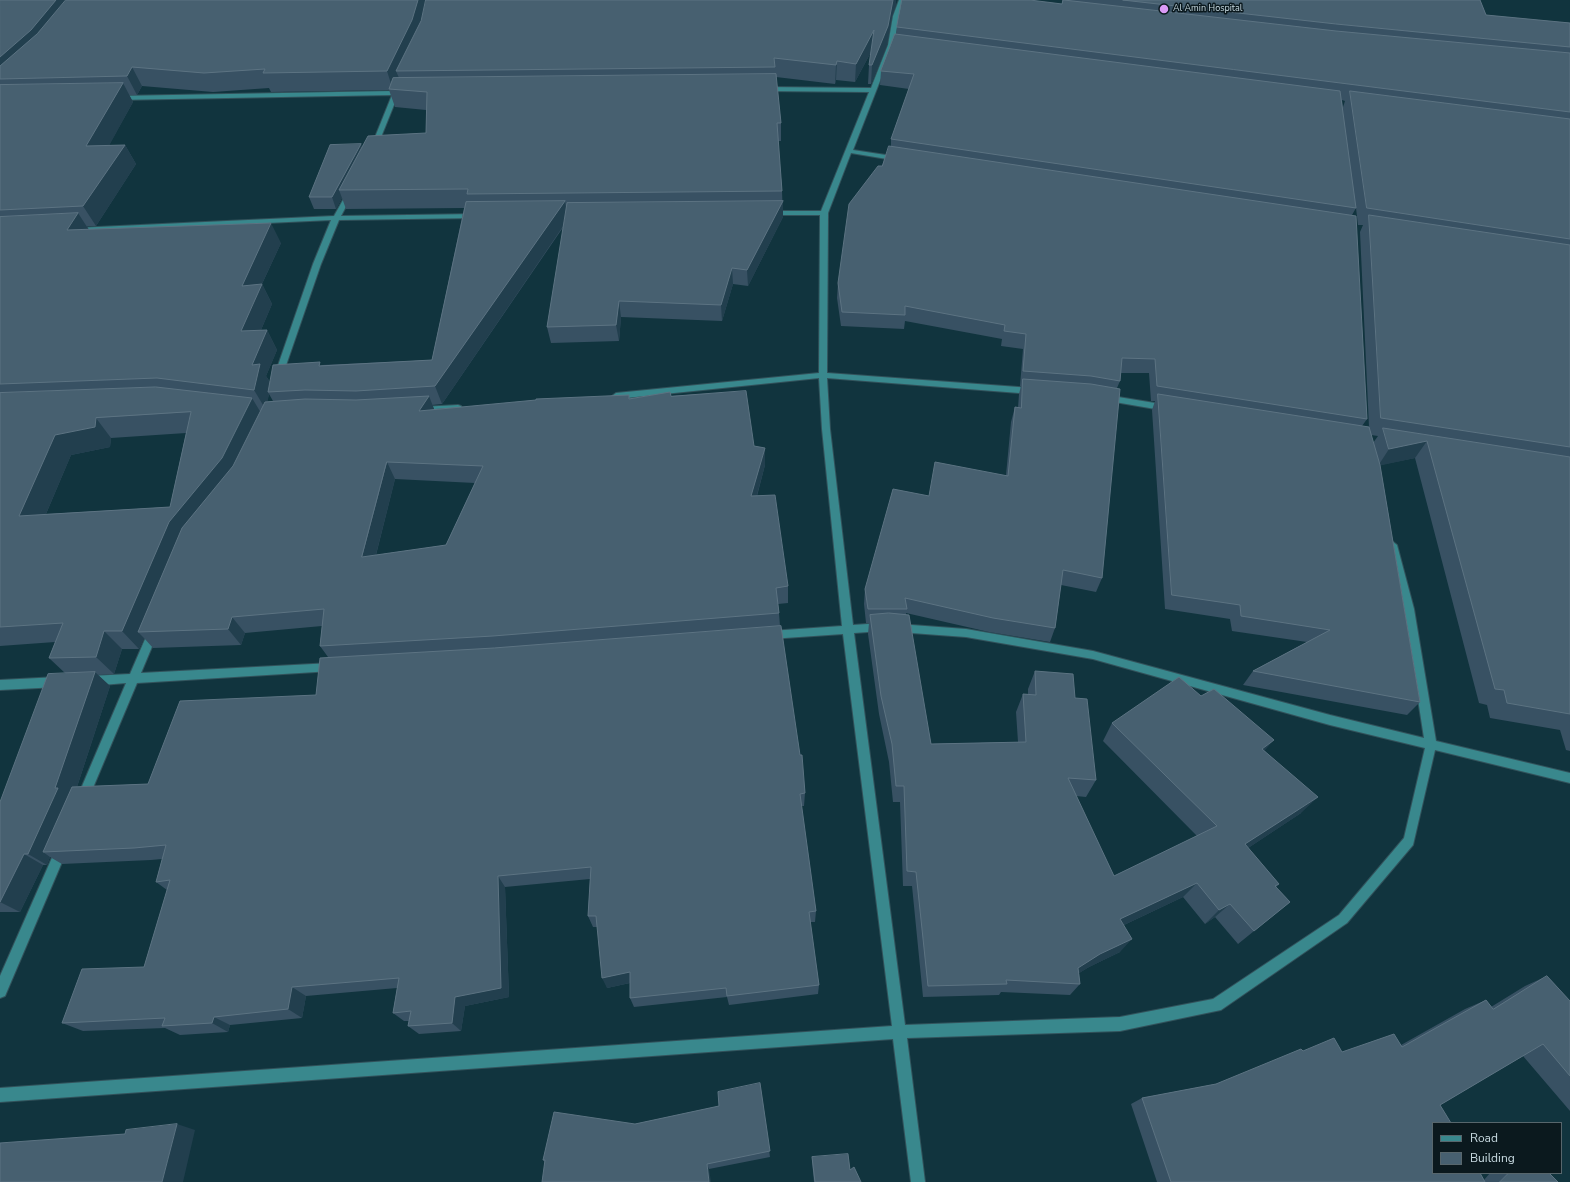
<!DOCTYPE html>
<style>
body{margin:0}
#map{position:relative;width:1570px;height:1182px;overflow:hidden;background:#11343e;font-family:"Nunito Sans",sans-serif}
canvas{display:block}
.legend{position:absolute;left:1432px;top:1122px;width:130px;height:52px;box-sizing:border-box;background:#0b191e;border:1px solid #57666c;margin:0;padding:5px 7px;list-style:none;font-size:12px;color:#c8dae1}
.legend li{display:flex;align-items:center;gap:8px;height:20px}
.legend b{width:20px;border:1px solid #57666c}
</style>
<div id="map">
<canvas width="1570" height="1182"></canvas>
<ul class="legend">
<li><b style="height:5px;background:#39888d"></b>Road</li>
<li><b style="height:11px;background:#476070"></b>Building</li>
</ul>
</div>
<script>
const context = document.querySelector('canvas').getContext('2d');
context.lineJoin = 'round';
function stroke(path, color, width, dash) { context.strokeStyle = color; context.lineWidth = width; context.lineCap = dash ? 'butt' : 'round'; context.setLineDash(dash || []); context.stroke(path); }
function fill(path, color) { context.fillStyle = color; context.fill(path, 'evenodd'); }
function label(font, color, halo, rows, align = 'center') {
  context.font = font + ' "Nunito Sans",sans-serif'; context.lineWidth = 3; context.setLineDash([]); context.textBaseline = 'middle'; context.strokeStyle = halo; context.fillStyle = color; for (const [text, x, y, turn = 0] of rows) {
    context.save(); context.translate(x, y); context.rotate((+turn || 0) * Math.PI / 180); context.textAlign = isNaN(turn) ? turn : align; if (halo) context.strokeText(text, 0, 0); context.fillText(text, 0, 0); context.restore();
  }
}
const minor = new Path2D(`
 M899,0H905L899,16L894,45L853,150L899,157L902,159L899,161L851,153L828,213L827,373L1032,388L1036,391L1032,394L827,378L830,429L853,625L882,623L886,624L887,627L886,630L882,631L854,633L905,1025L1120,1017L1213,999L1339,915L1404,838L1425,748L1330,725L1093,659L966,637L898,632L894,631L893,628L894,625L898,624L966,629L1093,651L1330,715L1424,738L1404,609L1387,545L1392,541L1397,545L1414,609L1436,741L1570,773V783L1435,750L1413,845L1347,923L1221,1010L1120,1031L907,1038L925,1182H911L893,1039L0,1102V1088L892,1026L843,634L770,639L766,638L765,635L766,632L770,631L842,626L822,429L819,378L616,399L612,396L616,393L819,373L820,215H770L766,213L770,211H821L869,92L763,91L760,89L763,87L871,88L888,45L893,16Z
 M395,88H399V91L404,93L398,95L377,147L374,149L371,147L392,95L117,100L114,98L117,96L393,91Z
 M351,189L354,191L341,216L476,214L480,216L476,218L339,220L321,264L282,377L278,380L274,377L313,264L331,220L76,232L72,230L76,228L334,216L348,191Z
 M1106,395L1167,405L1171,408L1167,411L1103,400V396Z
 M458,405L461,406L462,408L461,410L420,413L416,410L420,407Z
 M154,626L158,627L159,630L141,673L332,663L336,664L337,667L336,670L332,671L137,683L87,802L83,803L79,802L77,798L126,683L90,686L86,684L85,681L86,678L90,676L130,674L149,630L150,627Z
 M58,677L62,679L63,682L62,685L58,687L0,690V680Z
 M62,842L66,844L68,848L5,996L0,998V976L58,844Z`);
stroke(minor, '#32525b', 2);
fill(minor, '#39888d');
fill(new Path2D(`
 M0,0L896,5L892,16L887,45L871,84H868L869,65L871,52L855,82L836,80L835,84L776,77L781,123V141H778L782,191L783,217L748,286L733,284L722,321L621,317L619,341L551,343L547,327L564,226L442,404L432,405L434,409L671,396L754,446L765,465L757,496L788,586V603L778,604L779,613L780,626L805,793L804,806H801L816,911L815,922H810L819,985L818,994L729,1005L727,997L634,1007L630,998V983L607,988L597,927H593L588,916L590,879L505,887L509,997L465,1006L461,1031L419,1034L408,1026L409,1021H404L393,1013L397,988L306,996L302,1018L230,1025L228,1032L180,1035L165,1028L83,1031L62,1023L144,967L167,890L156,882L162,859L151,860L62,864L50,857L47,865H43L20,912H0V802L66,674L49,658L55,642L0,646ZM142,86L213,92L269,88L271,92L389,90L395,107L426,110V133L362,147L309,197L314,209H336L342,198L346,209L464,208L432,360L322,365L270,382L266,376L277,350L267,330H261L272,304L262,284L281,243L89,230L87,226H96L136,164L125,145H109L133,102L129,95H137ZM269,394L273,401L267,402ZM186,433L170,507L46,514L71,455L110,447L111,438ZM395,479L475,483L446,545L376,555ZM322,626L320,646L328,657L316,695L148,784L77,787L110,686L98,675L114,674L122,649H139L144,638L153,648L241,645L245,633Z
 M1062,0H1480L1486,15L1570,23V751L1566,750L1560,730L1490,718L1487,705L1479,703L1415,458L1380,465L1420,702L1407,715L1243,685L1253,671L1307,642L1232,631L1230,619L1165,609L1152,410L1155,401H1151L1149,373H1121L1120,381L1117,388L1102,578L1096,592L1061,585L1055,628L1050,642L989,632L906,613V615L931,744L1018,742L1016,712L1023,694H1028V689L1035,671L1075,698L1096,780L1086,797L1076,796L1114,876L1197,836L1103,741L1112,723L1265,751L1301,813L1248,848L1279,884L1276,887L1290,902L1238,944L1215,917L1205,924L1183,897L1124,925L1120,952L1089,967L1079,973L1080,984L1070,995L1001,992L999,995L923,997L912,886H903L900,802H893L889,762L879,714L868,634L869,623H866L864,604L865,589L929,496L1006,475L1011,422L1015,407L1018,408L1019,394L1021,386H1020L1023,349L1001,346L1002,339L905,321L904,329L841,326L837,298L838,283L882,166L891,146V139L909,89L880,85L881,71L896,34L897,27L1062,4ZM1342,100L1345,101L1343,107ZM1356,208L1358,225H1363L1360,232L1369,427L1362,426L1367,419L1352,215ZM1371,435L1378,436L1373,443Z
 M1547,976L1570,1001V1111L1523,1056L1440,1105L1484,1180L1490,1173H1549L1558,1182H1157L1131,1104L1142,1098L1216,1084L1303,1051L1342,1052L1401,1045L1465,1009L1486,1000L1491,1007L1525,986Z
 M760,1083L770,1157L709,1169L545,1162L543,1160L635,1124L719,1106Z
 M812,1157L850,1170L861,1182H814L812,1161Z`), '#385163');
fill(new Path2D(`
 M56,0H66L0,79V57Z
 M418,0H428L418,38L396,71L399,78L393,90L387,71Z
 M893,0H896V5L892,16L887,45L871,84L872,65Z
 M874,30L873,48L855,82L856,64Z
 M837,61L836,80L835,84L836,65Z
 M132,67L142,86L137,95L127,76Z
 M123,83L133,102L98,166L86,146Z
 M361,144L365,155L339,190L342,198L336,209L332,197Z
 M125,145L136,164L96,226L83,206Z
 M565,201L568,219L442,404L435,386Z
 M783,201V217L748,286L747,270Z
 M78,213L91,233L67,230Z
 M271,223L281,243L253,303L262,284L272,304L252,351L241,331L242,286Z
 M732,268L733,284L722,321L721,305Z
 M619,301L621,317L619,341L616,325Z
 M267,330L277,350L266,376L271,384L268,392L269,394L266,410L254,390L252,365Z
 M429,396L436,414L419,411Z
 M252,398L264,418L138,632L144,638L139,649L122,631L169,522Z
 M96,418L111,438L110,447L71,455L37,535L19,516L55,435Z
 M1427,441L1415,458L1378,466L1389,449Z
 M765,448V465L752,513L751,496Z
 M387,462L395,479L371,574L362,557Z
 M232,617L245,633L241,645L228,629Z
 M104,631L122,649L114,674L96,657Z
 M95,672L110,686L73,799L43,852L50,857L47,865L28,854L55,788Z
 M1274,740L1259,757L1262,749Z
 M1318,797L1301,813L1230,860L1245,844Z
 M24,854L43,865L20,912L0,902Z
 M498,876L505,887L509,997L465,1006L461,1031L452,1023L455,997Z
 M1197,883L1183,897L1109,932L1120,919Z
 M1230,904L1215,917L1205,924L1219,910Z
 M1132,939L1120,952L1089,967L1068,980L1078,968L1100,954Z
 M630,972L634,982L607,988L602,978Z
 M292,987L306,996L302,1018L288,1009Z
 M214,1017L230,1025L228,1032L212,1023Z
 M177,1124L195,1130L183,1182H162Z
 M707,1164L709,1169L711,1182H709Z`), '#223f4e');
const building = new Path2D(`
 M0,0H56L31,30L0,57Z
 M66,0H418L412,20L387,71L263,73L265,69L204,73L132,67L127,76L0,79V66L37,34Z
 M426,0H893L888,26L872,65H869L874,30L856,64L837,61L836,65L774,58L775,67L396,71L421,21Z
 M902,0H1030L1062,4L1063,0H1064L1336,31L1570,53V112L897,27Z
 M1123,0H1480L1486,15L1570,23V47L1336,24Z
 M895,34L1340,91L1356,208L891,139L914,74L881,71Z
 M776,74L781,123H777L782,191L467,194L468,189L339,190L368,136L426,133L427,92L389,89L393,78Z
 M123,83L86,146L125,145L83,206L0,210V85Z
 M1350,91L1570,119V239L1367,208Z
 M361,144L332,197H309L330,145Z
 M889,146L1356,216L1367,419L1157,386L1155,359L1122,358L1120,381L1091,376L1023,371L1026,334L1004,331L1005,325L905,306V315L842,312L838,283L849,204L878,166H882Z
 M565,201L435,386L356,391L305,390L268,392L273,365L320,362L319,366L432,360L466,202Z
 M783,201L747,270L732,268L721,305L619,301L616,325L547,327L567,203Z
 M78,213L67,230L271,223L242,286L262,284L241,331L267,330L252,365L260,364L254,390L157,378L0,384V217Z
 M1369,215L1570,245V447L1381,418Z
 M1023,379L1091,384L1120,389L1102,578L1063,570L1055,628L993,618L905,598L907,609H868L865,589L893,489L929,496L935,462L1008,476L1015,407L1021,408Z
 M156,387L252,398L222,458L169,522L122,631H104L96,657L49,658L63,623L0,627V393ZM191,412L170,507L19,516L55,435L95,427L96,418Z
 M746,391L754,446L765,448L751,496L775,495L788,586L776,588L779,613L493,636L320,646L324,609L232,617L228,629L138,632L182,528L233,466L265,402L305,399L356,400L429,396L419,411L536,400V399L629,395V399L670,392L671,396ZM387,462L483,466L446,545L362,557Z
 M1158,394L1369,427L1380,465L1420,702L1253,671L1330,630L1241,616L1240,605L1172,595Z
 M1383,428L1570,457V714L1507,703L1504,690L1495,689L1427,441L1389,449Z
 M889,613L909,615L931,744L1026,742L1023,694L1036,695L1035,671L1073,674L1075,698L1087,699L1096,780L1068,778L1114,876L1217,826L1112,723L1179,677L1201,696L1214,689L1274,740L1262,749L1318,797L1245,844L1279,884L1275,886L1290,902L1254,931L1230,904L1219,910L1197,883L1120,919L1132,939L1100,954L1078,968L1080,984L1006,980L1007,984L928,986L916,872L907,871L904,786H896L892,744L881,696L870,615Z
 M781,626L800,755H802L805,793L800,794L816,911L809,912L819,985L727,996L726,988L630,998V972L602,978L596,916H588L591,867L498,876L501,988L455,997L452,1023L408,1026L411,1011L393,1013L399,978L292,987L288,1009L214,1017L212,1023L162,1026L165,1018L62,1023L82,969L144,967L170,880L156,882L166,845L134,848L43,852L72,787L148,784L180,701L316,695L320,658L494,648Z
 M95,672L55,788H58L28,854H24L0,902V802L48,674Z
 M1547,976L1570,1001V1076L1543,1044L1440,1105L1451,1123H1433V1173H1480L1485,1182H1171L1142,1098L1216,1084L1301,1049L1303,1051L1334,1038L1342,1052L1394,1034L1402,1047L1486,1000L1493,1009Z
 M760,1083L770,1151L707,1164L709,1182H542L545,1160H543L554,1112L635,1124L719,1106L718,1092Z
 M177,1124L162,1182H0V1143L125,1134L126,1130Z
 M848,1154L850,1170L854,1167L861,1182H815L812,1157Z
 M1509,1173H1549L1558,1182H1500Z`);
fill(building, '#476070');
stroke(building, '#5c7382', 1);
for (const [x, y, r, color] of [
 [1164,9,5,"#db9af6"]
]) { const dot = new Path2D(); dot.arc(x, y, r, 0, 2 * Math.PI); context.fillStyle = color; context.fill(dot); stroke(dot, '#0b191e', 1.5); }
label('9px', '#c8dae1', '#0b191e', [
 ["Al Amin Hospital",1173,9]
], 'left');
</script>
